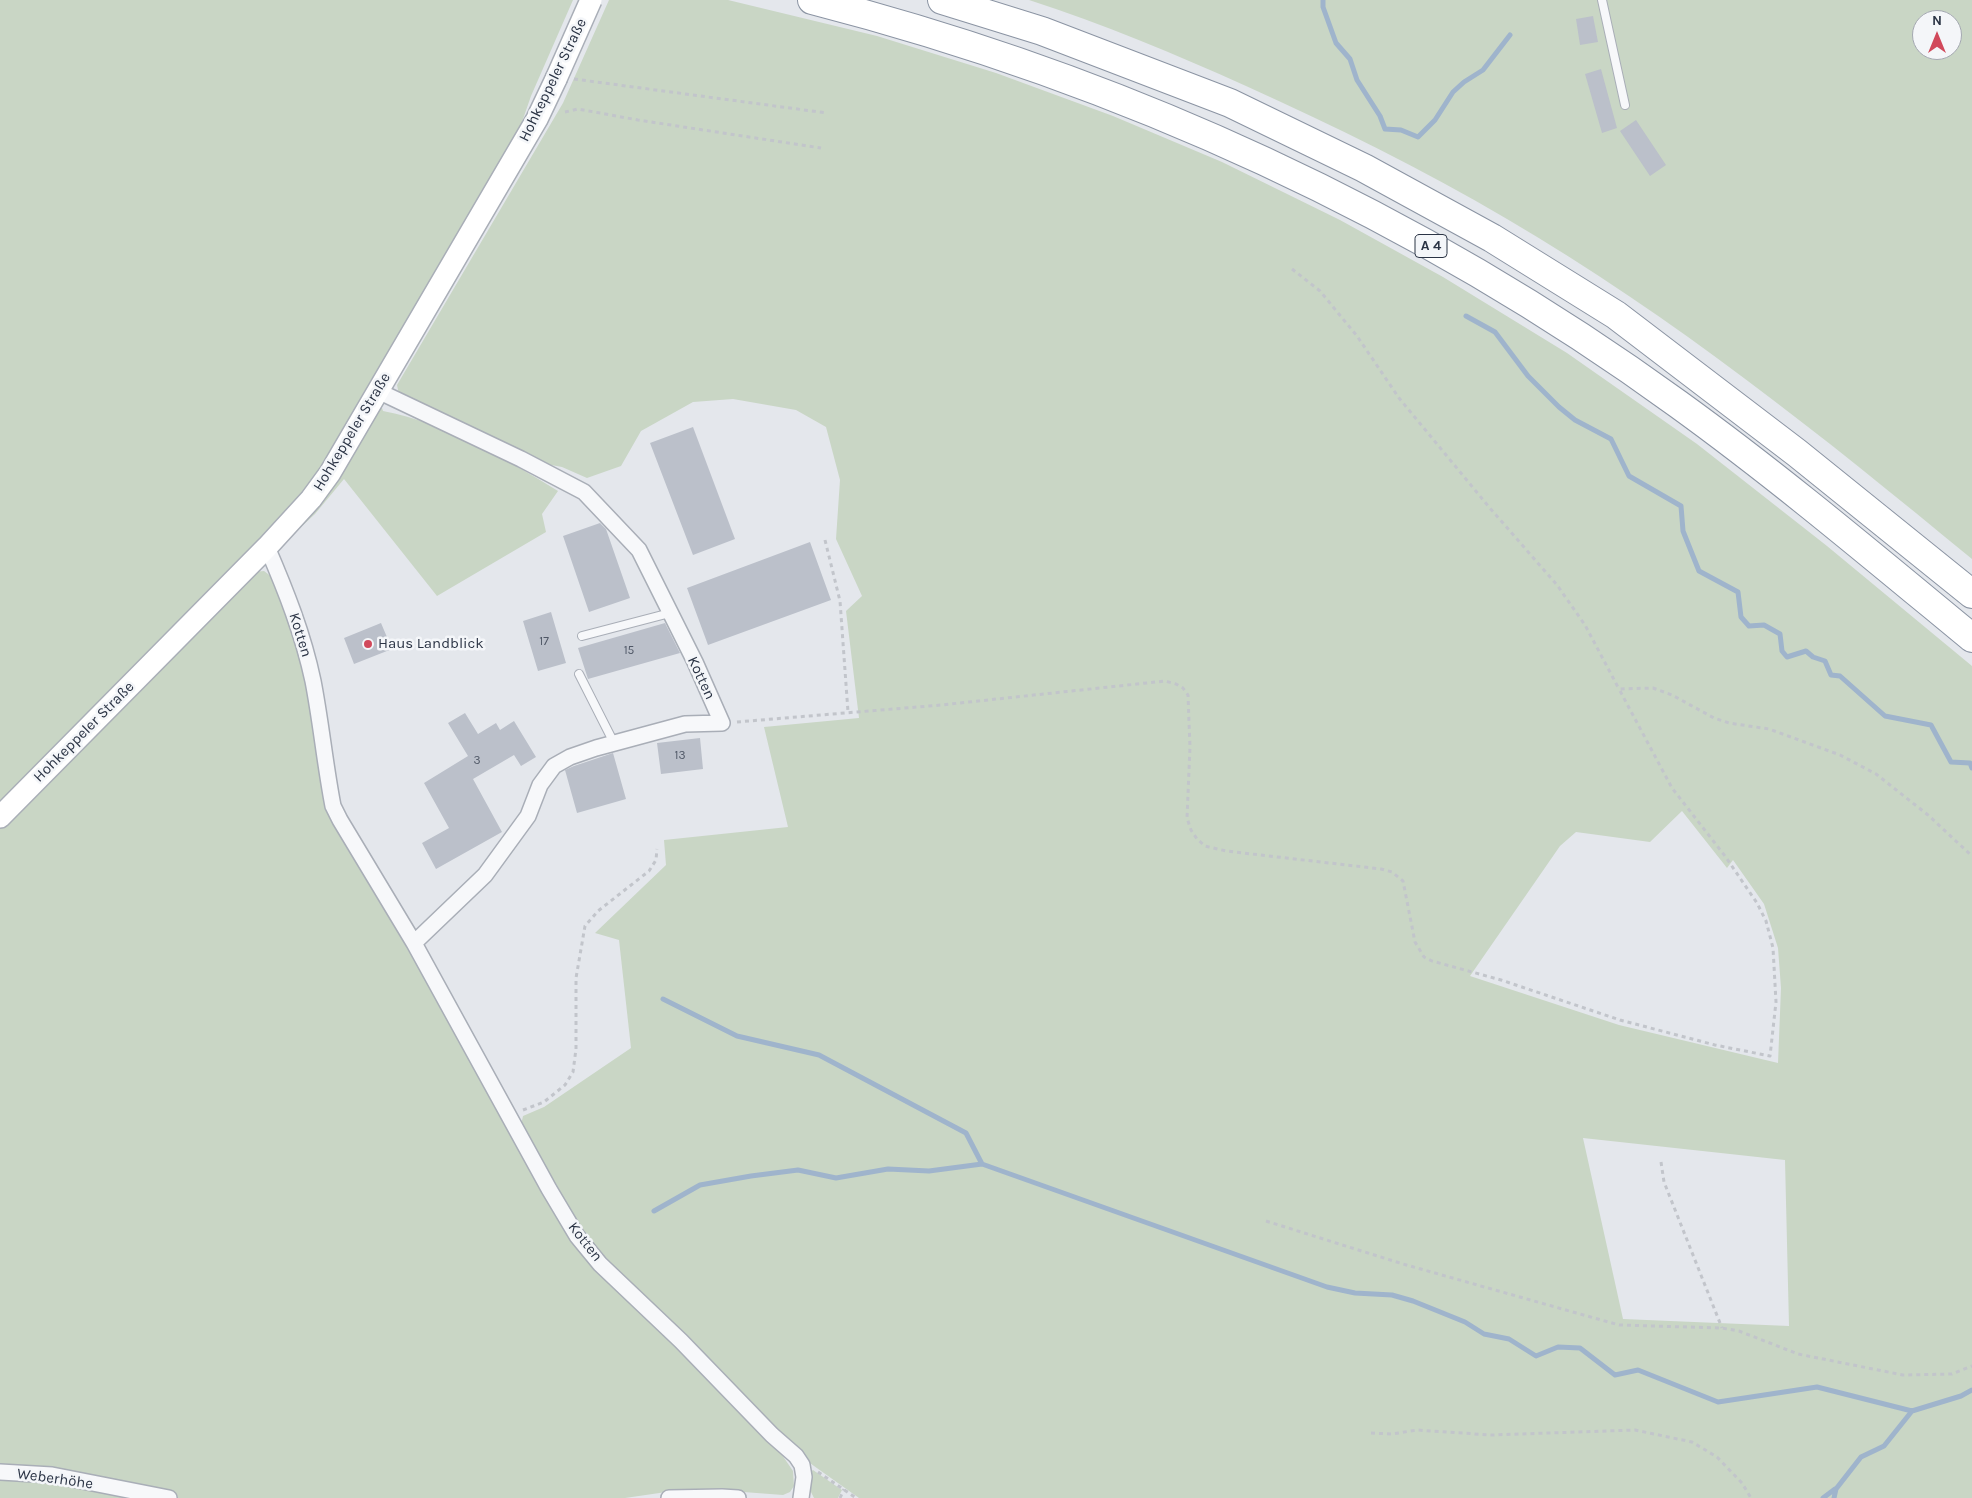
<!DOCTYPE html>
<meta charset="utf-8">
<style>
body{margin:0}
#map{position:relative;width:1972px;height:1498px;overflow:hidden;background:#e4e7ec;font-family:Karla,sans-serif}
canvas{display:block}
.north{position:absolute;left:1912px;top:10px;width:50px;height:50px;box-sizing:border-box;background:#f4f6f9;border:1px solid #a4a8b1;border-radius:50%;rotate:0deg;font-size:14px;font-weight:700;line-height:20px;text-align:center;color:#2b3445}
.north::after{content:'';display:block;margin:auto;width:18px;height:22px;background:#d1495b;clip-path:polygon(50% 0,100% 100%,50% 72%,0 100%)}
</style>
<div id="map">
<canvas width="1972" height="1498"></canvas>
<div class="north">N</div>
</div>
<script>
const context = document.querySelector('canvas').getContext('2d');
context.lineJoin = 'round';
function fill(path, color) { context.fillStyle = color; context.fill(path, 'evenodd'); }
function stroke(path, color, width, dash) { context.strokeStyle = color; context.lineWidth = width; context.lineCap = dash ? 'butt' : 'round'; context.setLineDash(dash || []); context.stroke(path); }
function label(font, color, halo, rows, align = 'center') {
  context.font = font + ' Karla,sans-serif'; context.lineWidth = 5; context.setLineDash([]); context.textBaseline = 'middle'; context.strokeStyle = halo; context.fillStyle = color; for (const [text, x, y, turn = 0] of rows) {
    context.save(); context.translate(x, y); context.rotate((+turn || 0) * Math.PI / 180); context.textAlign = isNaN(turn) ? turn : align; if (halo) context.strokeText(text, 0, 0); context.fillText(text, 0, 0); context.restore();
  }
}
fill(new Path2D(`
 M0,0H573L531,96L522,122L486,188L324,466L301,498L0,804Z
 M609,0H728L877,36L996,73L1113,116L1222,162L1340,220L1443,277L1567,353L1697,444L1827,546L1972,666V1498H859L807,1461L623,1276L587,1237L558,1195L521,1125L523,1116L544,1107L631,1048L619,940L595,933L666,865L664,840L788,827L764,727L859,718L846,611L862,596L836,539L840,480L826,427L796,410L733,399L693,402L641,431L621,466L587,478L562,467L546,464L399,395L397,385L563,103ZM1682,811L1727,868L1733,860L1764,904L1778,948L1781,988L1778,1063L1619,1025L1470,976L1560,846L1576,832L1650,842ZM1583,1138L1785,1160L1789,1326L1623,1319Z
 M1029,0H1972V559C1824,437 1673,316 1507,219C1422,169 1335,126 1246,86C1175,54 1103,24 1029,0ZM1922,20H1952V50H1922Z
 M382,408L383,411C446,423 504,458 558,491L542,514L546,532L437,596L344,479L315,514L287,540L377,409Z
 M264,571L272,577L296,641L307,690L325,807L368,881L395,923L546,1195L679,1350L727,1400L780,1452L793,1471L794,1486L790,1492L783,1495L717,1490H680L625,1498H0V828L253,572Z
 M813,1470L842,1490L838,1498H814L811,1492L810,1472Z`), '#c9d6c5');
stroke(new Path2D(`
 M1323,0V7L1336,43L1350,59L1357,80L1380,116L1385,129L1401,130L1418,137L1435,120L1453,92L1464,82L1483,70L1510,35
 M1466,316L1495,332L1528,376L1559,407L1575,420L1611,439L1629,476L1681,506L1683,531L1699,571L1738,592L1741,617L1749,626L1764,625L1780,634L1782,651L1787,657L1806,651L1813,657L1825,661L1831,675L1840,676L1885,716L1931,725L1951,762L1970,763L1972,768
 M663,999L737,1036L819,1055L966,1133L982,1164L1327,1287L1355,1293L1392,1295L1413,1301L1465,1322L1484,1334L1509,1339L1536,1356L1558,1347L1580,1348L1615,1375L1638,1370L1718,1402L1817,1387L1912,1411L1961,1396L1972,1390
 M654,1211L700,1185L751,1176L798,1170L836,1178L888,1169L929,1171L982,1164
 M1823,1498L1835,1489
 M1834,1498L1836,1489L1861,1457L1884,1446L1912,1411`), '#9fb4cc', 5);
fill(new Path2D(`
 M1593,16L1598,42L1580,45L1576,19Z
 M1601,69L1617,128L1602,133L1585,74Z
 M1636,120L1666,165L1650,176L1620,131Z
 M693,427L735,539L693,555L650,443Z
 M600,523L606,529L630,598L589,612L563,536Z
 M810,542L831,600L708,645L687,588Z
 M551,612L566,663L538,671L523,621Z
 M381,623L392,649L354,664L344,638Z
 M665,623L680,653L588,679L578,648Z
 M465,713L478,734L496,723L500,730L514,721L536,757L521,766L514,755L473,779L502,832L436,869L422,843L449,828L424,783L468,756L448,723Z
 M700,738L703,769L661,774L657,743Z
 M613,753L626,799L577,813L565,770L574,766Z`), '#bbc0ca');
const lane = new Path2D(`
 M1602,0L1625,105
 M582,636L670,613
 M579,674L614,743`);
const street = new Path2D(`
 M378,391L521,459L584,492L639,550L695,662L722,723L685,724L596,748L570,757L554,766L540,785L528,816L485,875L414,943
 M267,547C286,591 303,634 313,681C321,722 325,765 333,806L340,820L414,943L549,1189L577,1236L600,1264L681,1341L772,1435L796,1456L802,1465L804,1477L801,1498
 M0,1472L52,1475L169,1498
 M669,1498L722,1497L738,1498`);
const secondary = new Path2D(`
 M0,817L267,547L311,499L330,473L537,119L556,79`);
const highway = new Path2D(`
 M812,0C1123,80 1418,215 1678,404C1779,477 1875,558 1972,638
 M942,0L1042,31L1230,103L1364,168L1492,238L1616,315L1797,453L1972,594`);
stroke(lane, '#a9aeb7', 10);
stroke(street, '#a9aeb7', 18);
stroke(secondary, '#a9aeb7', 24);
stroke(highway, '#8b94a3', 30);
stroke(new Path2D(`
 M574,79L827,113
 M565,112L578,109L638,120L821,148
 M1292,269L1320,291L1357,336L1399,398L1489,507L1557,585L1585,625L1619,689
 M825,540L840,601L848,712
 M737,722L941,705L1165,681L1176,684L1183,688L1188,695L1190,747L1187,818L1191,830L1197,839L1205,846L1226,851L1381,869L1392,872L1403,881L1415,942L1424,957L1432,961L1501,980L1620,1020L1715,1045L1770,1056L1776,1002L1773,948L1766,921L1757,903L1725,856L1672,788L1619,689L1653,688L1672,695L1714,718L1729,723L1769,729L1840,755L1876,774L1928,815L1972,856
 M523,1110L544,1102L565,1085L573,1072L576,1049V978L585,926L598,911L649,871L656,860L657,849
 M1661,1162L1664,1182L1722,1328
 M1266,1221L1403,1264L1619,1325L1722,1328L1739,1331L1798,1354L1903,1375L1952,1374L1972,1366
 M1371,1433L1392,1434L1417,1430L1491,1435L1635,1430L1692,1442L1717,1457L1742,1483L1751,1498
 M818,1472L856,1498
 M840,1498L844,1489`), '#c2c5cb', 3, [4, 4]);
stroke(lane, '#f7f8fa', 8);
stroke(street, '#f7f8fa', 15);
stroke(secondary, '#fff', 21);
stroke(highway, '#fff', 28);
const secondaryBridge = new Path2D(`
 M556,79L591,0`);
stroke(secondaryBridge, '#a9aeb7', 24, []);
stroke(secondaryBridge, '#fff', 21);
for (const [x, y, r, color] of [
 [368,644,5,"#d1495b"]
]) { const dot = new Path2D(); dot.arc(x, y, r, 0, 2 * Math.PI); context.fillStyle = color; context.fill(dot); stroke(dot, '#f4f6f9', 2); }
label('12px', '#4f5766', null, [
 ["17",544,642],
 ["15",629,651],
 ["13",680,756],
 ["3",477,761]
]);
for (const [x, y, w] of [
 [1431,246,32]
]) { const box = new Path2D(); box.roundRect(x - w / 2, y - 11.5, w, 23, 4); context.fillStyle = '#f4f6f9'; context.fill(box); stroke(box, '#2b3445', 1); }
label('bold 14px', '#2b3445', null, [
 ["A 4",1431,246]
]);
label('15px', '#2b3445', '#f4f6f9', [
 ["Hohkeppeler Straße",553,80,-64],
 ["Hohkeppeler Straße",352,432,-59],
 ["Kotten",300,635,73],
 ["Kotten",701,678,65],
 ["Hohkeppeler Straße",84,732,-45],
 ["Kotten",585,1242,52],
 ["Weberhöhe",55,1479,8]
]);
label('15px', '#2b3445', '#f4f6f9', [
 ["Haus Landblick",378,644]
], 'left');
</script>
